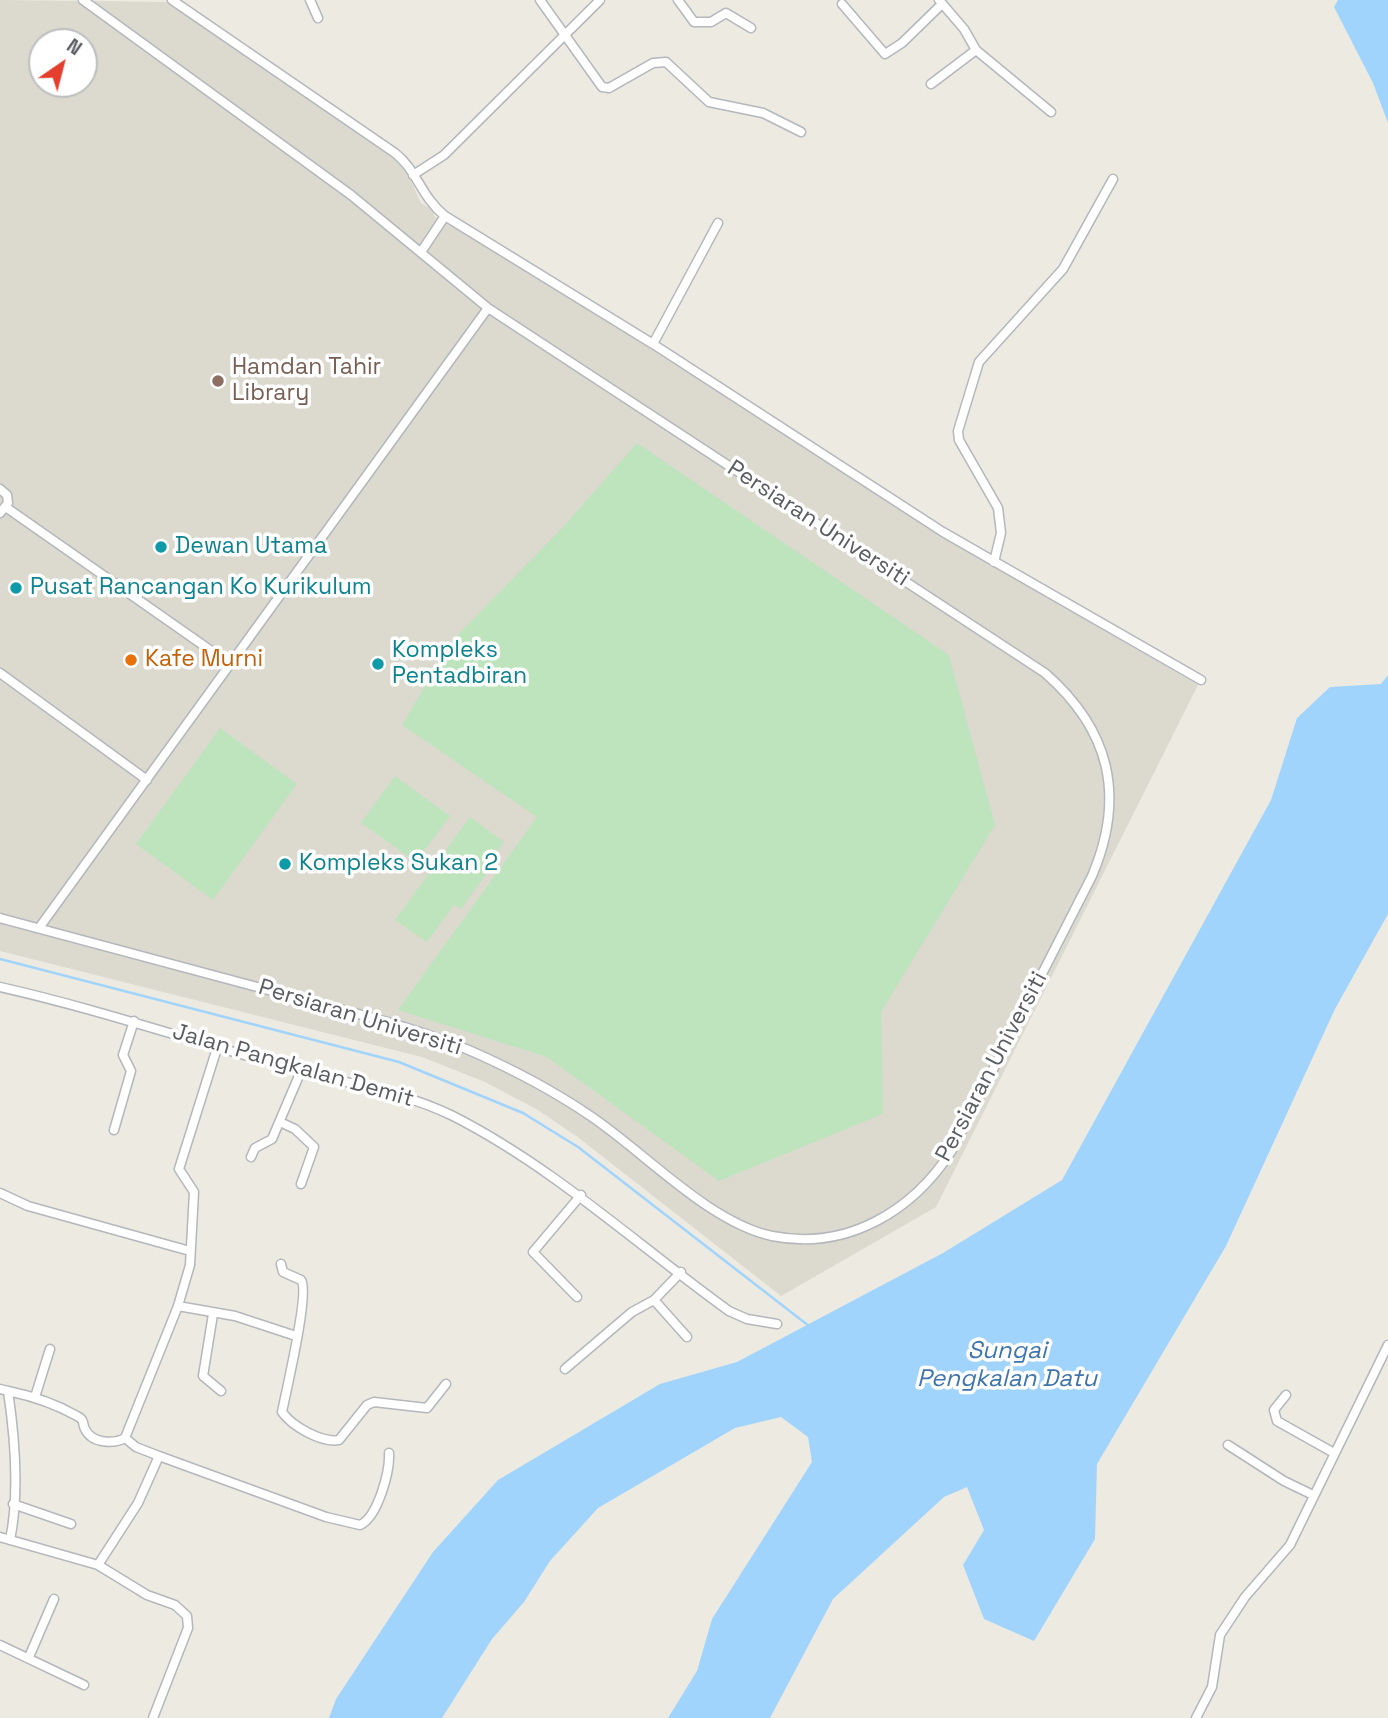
<!DOCTYPE html>
<style>
body{margin:0}
#map{position:relative;width:1388px;height:1718px;overflow:hidden;background:#edeae1;font-family:"Space Grotesk",sans-serif}
canvas{display:block}
.north{position:absolute;left:28px;top:28px;width:70px;height:70px;box-sizing:border-box;background:#fff;border:2px solid #bdbec0;border-radius:50%;rotate:35deg;font-size:19px;font-weight:700;line-height:28px;text-align:center;color:#5a5d62}
.north::after{content:'';display:block;margin:auto;width:24px;height:32px;background:#e53e2f;clip-path:polygon(50% 0,100% 100%,50% 72%,0 100%)}
</style>
<div id="map">
<canvas width="1388" height="1718"></canvas>
<div class="north">N</div>
</div>
<script>
const context = document.querySelector('canvas').getContext('2d');
context.lineJoin = 'round';
function fill(path, color) { context.fillStyle = color; context.fill(path, 'evenodd'); }
function stroke(path, color, width, dash) { context.strokeStyle = color; context.lineWidth = width; context.lineCap = dash ? 'butt' : 'round'; context.setLineDash(dash || []); context.stroke(path); }
function label(font, color, halo, rows, align = 'center') {
  context.font = font + ' "Space Grotesk",sans-serif'; context.lineWidth = 7; context.setLineDash([]); context.textBaseline = 'middle'; context.strokeStyle = halo; context.fillStyle = color; for (const [text, x, y, turn = 0] of rows) {
    context.save(); context.translate(x, y); context.rotate((+turn || 0) * Math.PI / 180); context.textAlign = isNaN(turn) ? turn : align; if (halo) context.strokeText(text, 0, 0); context.fillText(text, 0, 0); context.restore();
  }
}
fill(new Path2D(`
 M0,0L168,2L395,157L405,168L421,203L433,210L434,216L450,226L456,224L953,543L1198,685L936,1207L781,1296L579,1138L538,1110L485,1082L422,1057L0,951ZM42,42H84V84H42Z`), '#dcd9cf');
fill(new Path2D(`
 M637,443L949,655L995,825L881,1012L883,1114L719,1181L547,1057L398,1010L537,817L402,725L452,641L563,527Z
 M220,728L297,784L213,900L136,844Z
 M395,776L450,816L416,862L361,823Z
 M470,817L504,842L486,867L489,870L461,909L454,905L427,942L395,920Z`), '#bee4be');
fill(new Path2D(`
 M1338,0H1388V123L1373,83L1334,7Z
 M1388,675V914L1335,1009L1226,1246L1097,1464L1095,1539L1034,1641L984,1619L963,1565L984,1530L967,1487L944,1497L833,1599L770,1718H668L697,1671L712,1619L812,1462L808,1437L781,1417L735,1428L598,1508L550,1561L524,1602L492,1639L442,1718H329L336,1699L433,1552L498,1480L660,1384L737,1362L943,1253L1062,1180L1271,800L1297,718L1330,687L1381,684Z`), '#a1d4fd');
stroke(new Path2D(`
 M0,959L399,1062L523,1113L578,1147L809,1326`), '#a1d4fd', 2.5);
const minor = new Path2D(`
 M172,0L395,153C417,170 421,197 445,216L653,344L943,532L1201,680
 M310,0L318,18
 M540,0L602,87L609,88L653,63L666,62L709,102L763,113L801,132
 M678,0L694,22H711L726,13L751,28
 M939,0L964,29L976,50L1051,112
 M842,4L885,54L902,43L941,5
 M931,84L976,50
 M413,175L444,155L600,0
 M421,252L445,216
 M653,344L718,223
 M0,489L7,495L8,503L0,513
 M7,508L230,664
 M994,562L1001,533L998,508L959,440L958,431L979,362L1063,269L1113,179
 M0,673L147,780
 M0,918C96,944 192,970 287,995C349,1012 412,1026 471,1051C512,1069 554,1091 592,1117C645,1153 710,1223 772,1236C847,1251 913,1211 952,1150L1092,876C1126,796 1110,730 1045,673L488,308L351,195L83,0
 M39,928L488,308
 M0,987C102,1010 200,1044 301,1071C353,1085 404,1092 453,1116C555,1168 637,1245 729,1311L747,1319L777,1324
 M280,1122L295,1129L314,1147L301,1184
 M114,1130L131,1071L123,1055L134,1021
 M251,1157L255,1148L272,1139L301,1071
 M0,1193L28,1206L190,1251
 M281,1264L283,1272L301,1280C310,1291 286,1392 282,1412C292,1426 321,1443 339,1440L367,1405L374,1402L427,1408L446,1384
 M577,1297L533,1252L581,1195
 M654,1300L687,1337
 M178,1306L235,1316L296,1336
 M213,1314L203,1376L221,1391
 M565,1369L632,1312L654,1300L681,1272
 M0,1389L8,1391C15,1438 20,1492 10,1540
 M8,1391C32,1396 56,1404 77,1416C85,1420 82,1423 85,1429C92,1444 114,1444 125,1438
 M1286,1395L1274,1410L1277,1421L1334,1453
 M35,1397L50,1349
 M125,1438L178,1306L190,1265L194,1192L179,1169L218,1045
 M125,1438L136,1447L159,1456L326,1517L360,1525C378,1517 390,1471 389,1453
 M1228,1445L1284,1481L1313,1495
 M13,1504L71,1524
 M0,1537L98,1565L138,1503L159,1456
 M98,1565L147,1595L175,1605L187,1616L188,1628L153,1718
 M0,1645L84,1685
 M29,1657L54,1599
 M1196,1718L1212,1687L1220,1635L1245,1597L1290,1545L1388,1345`);
stroke(minor, '#b4b7bc', 11);
stroke(minor, '#fff', 8);
for (const [x, y, r, color] of [
 [218,381,7,"#8d6e63"],
 [161,547,7,"#0f9aa8"],
 [16,588,7,"#0f9aa8"],
 [131,660,7,"#e8710a"],
 [378,664,7,"#0f9aa8"],
 [285,864,7,"#0f9aa8"]
]) { const dot = new Path2D(); dot.arc(x, y, r, 0, 2 * Math.PI); context.fillStyle = color; context.fill(dot); stroke(dot, '#fff', 2.5); }
label('23px', '#785e54', '#fff', [
 ["Hamdan Tahir",232,368],
 ["Library",232,394]
], 'left');
label('23px', '#5a5d62', '#fff', [
 ["Persiaran Universiti",818,524,33],
 ["Persiaran Universiti",360,1018,17],
 ["Jalan Pangkalan Demit",293,1066,16],
 ["Persiaran Universiti",992,1067,-62]
]);
label('23px', '#0d838f', '#fff', [
 ["Dewan Utama",175,547],
 ["Pusat Rancangan Ko Kurikulum",30,588],
 ["Kompleks",392,651],
 ["Pentadbiran",392,677],
 ["Kompleks Sukan 2",299,864]
], 'left');
label('23px', '#c56008', '#fff', [
 ["Kafe Murni",145,660]
], 'left');
label('italic 24px', '#3f75ae', '#fff', [
 ["Sungai",1007,1351],
 ["Pengkalan Datu",1007,1379]
]);
</script>
